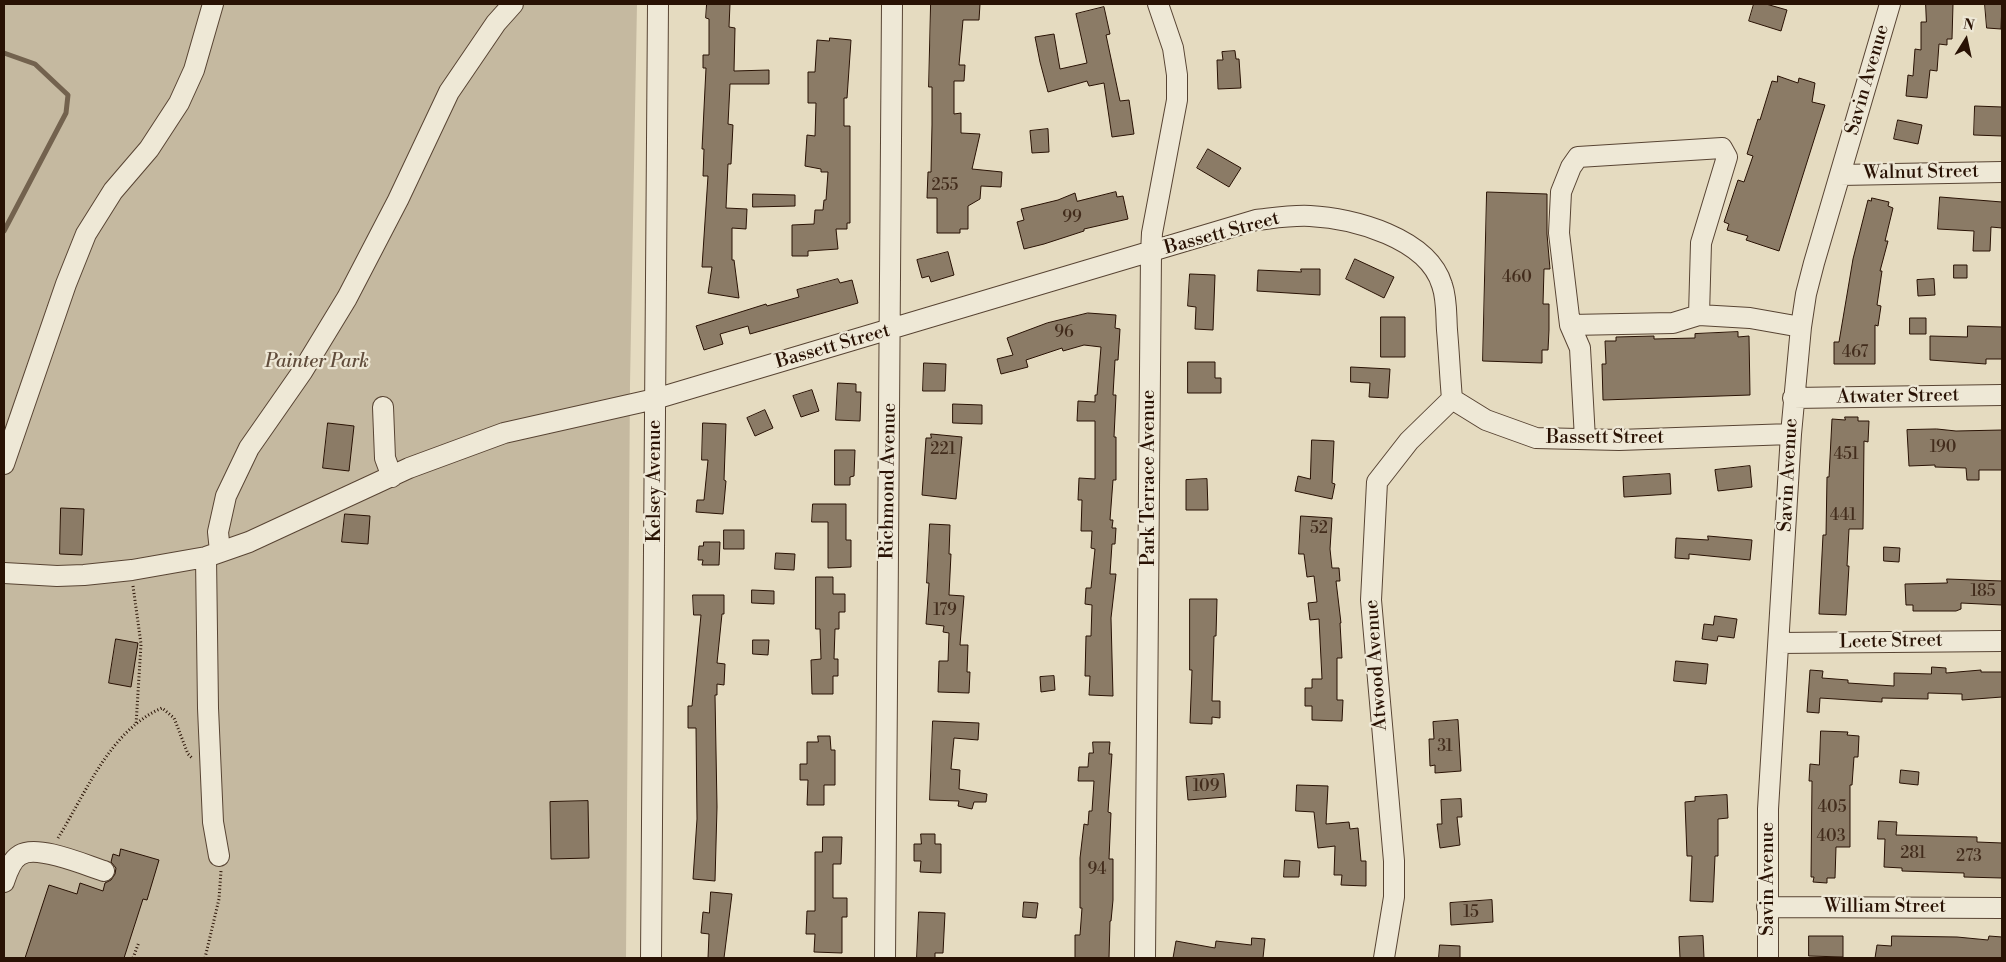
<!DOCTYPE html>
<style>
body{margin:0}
#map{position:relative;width:2006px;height:962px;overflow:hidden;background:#e5dbc0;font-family:"Libre Bodoni",serif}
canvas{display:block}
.frame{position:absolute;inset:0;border:5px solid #291204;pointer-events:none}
.north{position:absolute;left:1941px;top:15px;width:50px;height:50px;-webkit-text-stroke:4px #eee8d6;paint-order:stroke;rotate:10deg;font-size:14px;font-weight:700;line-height:20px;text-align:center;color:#291204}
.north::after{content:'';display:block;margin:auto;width:18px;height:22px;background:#291204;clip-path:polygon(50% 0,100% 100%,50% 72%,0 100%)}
</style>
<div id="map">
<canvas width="2006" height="962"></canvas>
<div class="frame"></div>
<div class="north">N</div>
</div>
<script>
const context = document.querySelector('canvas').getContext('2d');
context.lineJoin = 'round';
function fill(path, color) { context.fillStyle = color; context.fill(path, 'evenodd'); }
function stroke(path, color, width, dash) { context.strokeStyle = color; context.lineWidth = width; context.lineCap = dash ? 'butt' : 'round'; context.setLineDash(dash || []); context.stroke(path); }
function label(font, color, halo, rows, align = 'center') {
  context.font = font + ' "Libre Bodoni",serif'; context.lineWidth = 4.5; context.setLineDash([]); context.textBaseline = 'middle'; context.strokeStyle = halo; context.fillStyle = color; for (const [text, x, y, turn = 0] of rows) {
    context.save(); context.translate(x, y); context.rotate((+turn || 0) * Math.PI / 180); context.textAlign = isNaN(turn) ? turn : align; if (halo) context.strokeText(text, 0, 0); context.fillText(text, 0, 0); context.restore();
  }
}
fill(new Path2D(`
 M4,4H637L630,384L626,958H4Z`), '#c5b9a0');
stroke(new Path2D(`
 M4,53L35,64L68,95L66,113L4,231`), '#73624e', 5);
const building = new Path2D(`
 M707,4H730L729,27L735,28L734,71L769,70V84H730L728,124L733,125L731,164H728L726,208L747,209L746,229L732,228V260H734L739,298L708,293L712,267H702L708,176H703L704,149H702L706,68H703V55H709V19L706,18Z
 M931,4H980L979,20H963L959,65H965L964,81H954V114L961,113V133L980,134L972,169L1002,172L1001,187L981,186L980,199L968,206V229H960V233H937V198H927L928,172H931L932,125V87H929Z
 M1754,4H1766L1787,10L1781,31L1749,21Z
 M1926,4H1953L1952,39H1947V45L1939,44L1937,71L1930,70L1927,98L1906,96L1908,75L1913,76L1915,49L1921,50V22H1926Z
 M1985,4H2002L2001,29L1987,28Z
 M1104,7L1110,34L1106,35L1120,101L1129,100L1134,134L1112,137L1104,83L1089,86L1087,81L1048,92L1040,62L1035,37L1054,34L1060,69L1087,63L1076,14Z
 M830,38L851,40L847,98H844V126H850V223H847V229H836L838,249L808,251V256H792V225L814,224L815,210H823L824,200H826L828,172H821V169L805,166L807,135L815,136L816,103H808V72H815L817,40L829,41Z
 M1235,51L1236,59H1239L1241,88L1218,89L1217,60H1223L1222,52Z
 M1778,76L1798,83L1799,78L1815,83L1812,102L1825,105L1779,251L1746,240L1748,236L1727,230L1729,224L1724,222L1738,180L1744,182L1753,156L1747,154L1758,119L1760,120L1772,81L1777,82Z
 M1975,106L2002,107V136L1974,135Z
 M1898,120L1922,125L1918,144L1894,139Z
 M1048,129L1049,152L1032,153L1030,131Z
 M1208,149L1241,168L1229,187L1197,168Z
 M1116,192L1117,197L1123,196L1128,219L1084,229V231L1044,244L1024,249L1017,222L1024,220L1021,209L1058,200L1075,193L1077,201Z
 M1487,192L1547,194V234L1550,269H1544L1543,304H1549V330L1548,350H1542V363L1483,361Z
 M753,194L795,195V206L753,207Z
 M1940,197L2002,202V228L1991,227L1990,251H1973L1974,231L1938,229Z
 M1872,198L1889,202L1888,206L1893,208L1885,241H1888L1880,271H1882L1877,305L1881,306L1878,326L1875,325V364H1834V342H1839L1853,259L1868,200L1871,201Z
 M948,252L954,275L931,282L929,276L922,278L917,260Z
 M1355,259L1394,277L1384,298L1346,279Z
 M1954,265H1967V278H1954Z
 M1301,269H1320V295L1257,291L1258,270L1301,272Z
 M1190,274L1215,275L1213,330L1195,329L1196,307L1188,306Z
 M838,279L840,283L852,280L858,303L750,334L748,326L720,334L723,344L704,350L696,326L766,304L767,306L799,297L797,290Z
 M1934,279L1935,295L1918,296L1917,280Z
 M1088,313L1116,315L1115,328L1120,329L1118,360H1115L1113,395H1116L1114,437H1116V480H1113L1110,520H1113L1112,528H1116L1115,544H1112L1110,574H1116L1111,618L1113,696L1089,695L1090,676H1085L1086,636H1091L1092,605L1085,604L1086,588H1091L1095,549L1091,548L1092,531H1081L1082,500H1078L1079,478L1095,479V421H1077L1078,401L1095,402V395H1097L1101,347L1084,345L1063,351L1062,348L1026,360L1028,367L1001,374L997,359L1013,355L1007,338L1047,323Z
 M1381,317H1405V357H1381Z
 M1910,318H1926V334H1910Z
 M1968,326L2002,327V359H1986V364L1930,360V336L1967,337Z
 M1738,332V337L1749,336L1750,395L1603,400L1602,364H1606L1605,341H1616V337L1654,336V339L1695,338V334Z
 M1188,362H1215V378H1221V393H1188Z
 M924,363L946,364L945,391H923Z
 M1351,367L1390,369L1388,398L1369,397L1370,383L1351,382Z
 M838,383L856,384V392H861L860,421L836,420Z
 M812,390L819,411L801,417L793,396Z
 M953,404L982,405V424L953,423Z
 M765,410L773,428L755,436L747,418Z
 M1845,417H1858V421H1869L1868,442L1864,441L1863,529H1849L1847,566H1849L1846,615L1819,614L1823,535H1826L1827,477H1829L1832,419L1845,420Z
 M328,423L354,426L349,471L323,468Z
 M703,423L726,424L724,480L726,481L723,514L696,512L697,500H704L708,460H702Z
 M1937,429L1956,431L2002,430V470H1979V480H1967L1966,468L1935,467V465L1909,466L1907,430Z
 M931,434L962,437L956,499L922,495L926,438H931Z
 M1312,440L1334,441L1332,483L1335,484L1332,499L1295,491L1298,476L1310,479Z
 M835,450H855L854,476L850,477V485H835Z
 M1750,466L1752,487L1718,491L1715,470Z
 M1670,474L1671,494L1624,497L1623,477Z
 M1207,479L1208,510H1186V480Z
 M813,504H846V540H851V567L828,568V522H812Z
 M61,508L84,509L82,555L60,554Z
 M345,514L370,516L368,544L342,542Z
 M1301,516L1332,518L1330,549L1332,568H1339L1340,581H1336L1341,623H1340L1342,658H1337V700H1343L1342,721L1312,720V706H1305V688H1312V679H1322L1319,619L1310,620L1308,603L1317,602L1314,576L1307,577L1304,554H1299Z
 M930,524L950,525L949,554H951L949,595L964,596L960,645H968L967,672H970L969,693L938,692L939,661H948L949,633L943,632L944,626L926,624L929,583H927Z
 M724,530H744V549H724Z
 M1708,536L1752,540L1750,560L1689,554V559L1675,558L1676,538L1708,540Z
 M704,542H720L719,565H702L703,560H698L699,546H703Z
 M1884,547L1900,548L1899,562L1884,561Z
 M776,553L795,554L794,570L775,569Z
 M816,577H833V594H845V612H839V629H835L834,659H838V676H833V694H812L811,660L821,659L820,629H816Z
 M1947,579L2002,581V605L1961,603V609L1956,611H1913V605H1906L1905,584L1947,583Z
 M752,590L774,591V604L752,603Z
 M693,595H724V614H722L717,663L725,664L724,685L717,684V695H715L717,807L715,881L693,879L697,819L696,728H688V706H692L701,615H694Z
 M1190,599H1217L1216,636H1214L1212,701H1220V718L1212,717V724L1190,723L1192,670H1190Z
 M1715,616L1737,619L1734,638L1718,636L1717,641L1702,639L1704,624L1713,625Z
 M116,639L138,643L131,687L109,683Z
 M753,640H769L768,655L753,654Z
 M1676,661L1708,664L1706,684L1674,681Z
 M1932,667L1946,668V673L1981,670V672H2002V697L1962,700V694L1928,693V699L1882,698V702L1820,698L1819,713L1807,712L1810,670L1823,671L1822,678L1848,680V683L1894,686V673L1931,674Z
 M1054,676L1055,690L1041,692L1040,677Z
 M1458,720L1461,771L1435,773V765L1430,766L1429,739H1434L1433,722Z
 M933,721L979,723L978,740L954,738L951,769L960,770L959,789L987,794L986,802H974L972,809L958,806L959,801L930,800Z
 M1821,731L1848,732L1847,735L1859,736L1858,757H1854L1852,785H1850V847H1836L1835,878H1827V883L1813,882L1814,877H1811L1812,781H1809L1810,764L1819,765Z
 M818,736H830L831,750H835V785H824V805H807L808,780H800V764H807V742H818Z
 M1093,742H1110L1109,754H1112L1108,812L1111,813L1109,859H1113V900L1111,921H1110L1109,958H1075V935H1080L1082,908H1080V858L1084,824L1088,825L1089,811H1092L1094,781H1078L1079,767H1088L1089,753H1093Z
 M1901,770L1919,772L1918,785L1900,783Z
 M1224,774L1226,797L1188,800L1186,777Z
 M1297,785L1328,786L1326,824L1349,822L1350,829L1358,828L1361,861H1366V886L1341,885L1342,875H1334L1335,846L1318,848L1314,812L1296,811Z
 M1727,795L1728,818L1718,819V856H1715L1713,902L1690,901L1692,856H1687L1685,802L1695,801V797Z
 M1461,799L1462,817H1457L1460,845L1440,848L1437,824H1442L1441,800Z
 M588,801L589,858L551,859L550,802Z
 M1879,821L1897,822L1896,835L1977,837V842L2002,843V878L1964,877V873L1902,871V868L1884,867L1885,839H1878Z
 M921,834H935V844H941V873L920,872L921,861H914V844H921Z
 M823,837H842L841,864H833V898H847V917H842V953L814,952L815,934H806L807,911H815V852H822Z
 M121,849L159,860L147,900L143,899L124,958H25L49,885L77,894L80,883L103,891L105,883L111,880L115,874L116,868L111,862L113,854L119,856Z
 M1285,860L1300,861L1299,877H1284Z
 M711,892L732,894L724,958H708L709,934L701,933L703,912L709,913Z
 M1492,900L1493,922L1451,925L1450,903Z
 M1024,902L1038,903L1036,918L1023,917Z
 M919,912L945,913L943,953H935V958H917Z
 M1703,936L1704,958H1680L1679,937Z
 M1809,936H1843V957L1809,956Z
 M1892,936L1957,937L1988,940L1989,936L2002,937V958H1875L1877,945L1891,946Z
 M1252,938L1265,939L1263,958H1173L1176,941L1215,948L1216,941L1251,945Z
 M1440,945L1460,946V958H1439Z`);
fill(building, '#8b7b66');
stroke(building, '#291204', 1);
const minor = new Path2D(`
 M1840,175L2002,172
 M1570,325L1673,323L1699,315
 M1793,398L2002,395
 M1452,399L1486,420L1536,438L1619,440L1791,434
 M383,407L385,458L392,477
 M1585,439L1580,348L1570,325L1559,233L1561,192L1571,167L1578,157L1722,148L1727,157L1701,243L1699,315L1750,318L1801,327
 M4,464L66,284L86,234L113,191L149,149L179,103L194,70L213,4
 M220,551L218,532L226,496L249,448L302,372L347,298L398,200L449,92L496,23L513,4
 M206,557L208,708L213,822L219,856
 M4,573L57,576L84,575L132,570L206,557L249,542L409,468L504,433L655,399L1256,220C1274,218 1292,215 1310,216C1353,218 1428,238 1442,285C1447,299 1446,315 1447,330C1449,353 1450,376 1452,399
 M1779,643L2002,641
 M4,882C7,873 11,860 20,855C37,844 85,865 104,871
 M1767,907L2002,908
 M651,958L658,4
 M885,958L892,4
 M1145,958L1151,253L1152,233L1177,100V75L1173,48L1158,4
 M1384,958L1394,897V861L1371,600L1377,482L1409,441L1452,399
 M1768,958V809L1791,434L1801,327L1806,294L1814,263L1890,4`);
stroke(minor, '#584433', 22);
stroke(new Path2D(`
 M133,586L141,644L136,725
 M58,838C86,793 110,730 162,708L174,718L188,754L193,759
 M133,958L139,942
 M205,958L219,899L221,871`), '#291204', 3, [1, 2.5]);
stroke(minor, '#eee8d6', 20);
label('16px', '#422c1c', null, [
 ["255",945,186],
 ["99",1072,218],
 ["460",1517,278],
 ["96",1064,333],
 ["467",1855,353],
 ["190",1943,448],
 ["221",943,450],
 ["451",1846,455],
 ["441",1843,516],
 ["52",1319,529],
 ["185",1983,592],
 ["179",945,611],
 ["31",1445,747],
 ["109",1206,787],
 ["405",1832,808],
 ["403",1831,837],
 ["281",1913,854],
 ["273",1969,857],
 ["94",1097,870],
 ["15",1471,913]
]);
label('19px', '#291204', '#eee8d6', [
 ["Savin Avenue",1868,80,-74],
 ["Walnut Street",1921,173,-1],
 ["Bassett Street",1222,234,-15],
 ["Bassett Street",833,347,-16],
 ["Atwater Street",1898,397,-1],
 ["Bassett Street",1605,438],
 ["Savin Avenue",1789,475,-87],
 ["Park Terrace Avenue",1149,478,-90],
 ["Kelsey Avenue",655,481,-90],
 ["Richmond Avenue",889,481,-89],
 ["Leete Street",1891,642,-1],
 ["Atwood Avenue",1377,665,-94],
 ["Savin Avenue",1768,879,-90],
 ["William Street",1885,907]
]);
label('italic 19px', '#604c3b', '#eee8d6', [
 ["Painter Park",317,362]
]);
</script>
